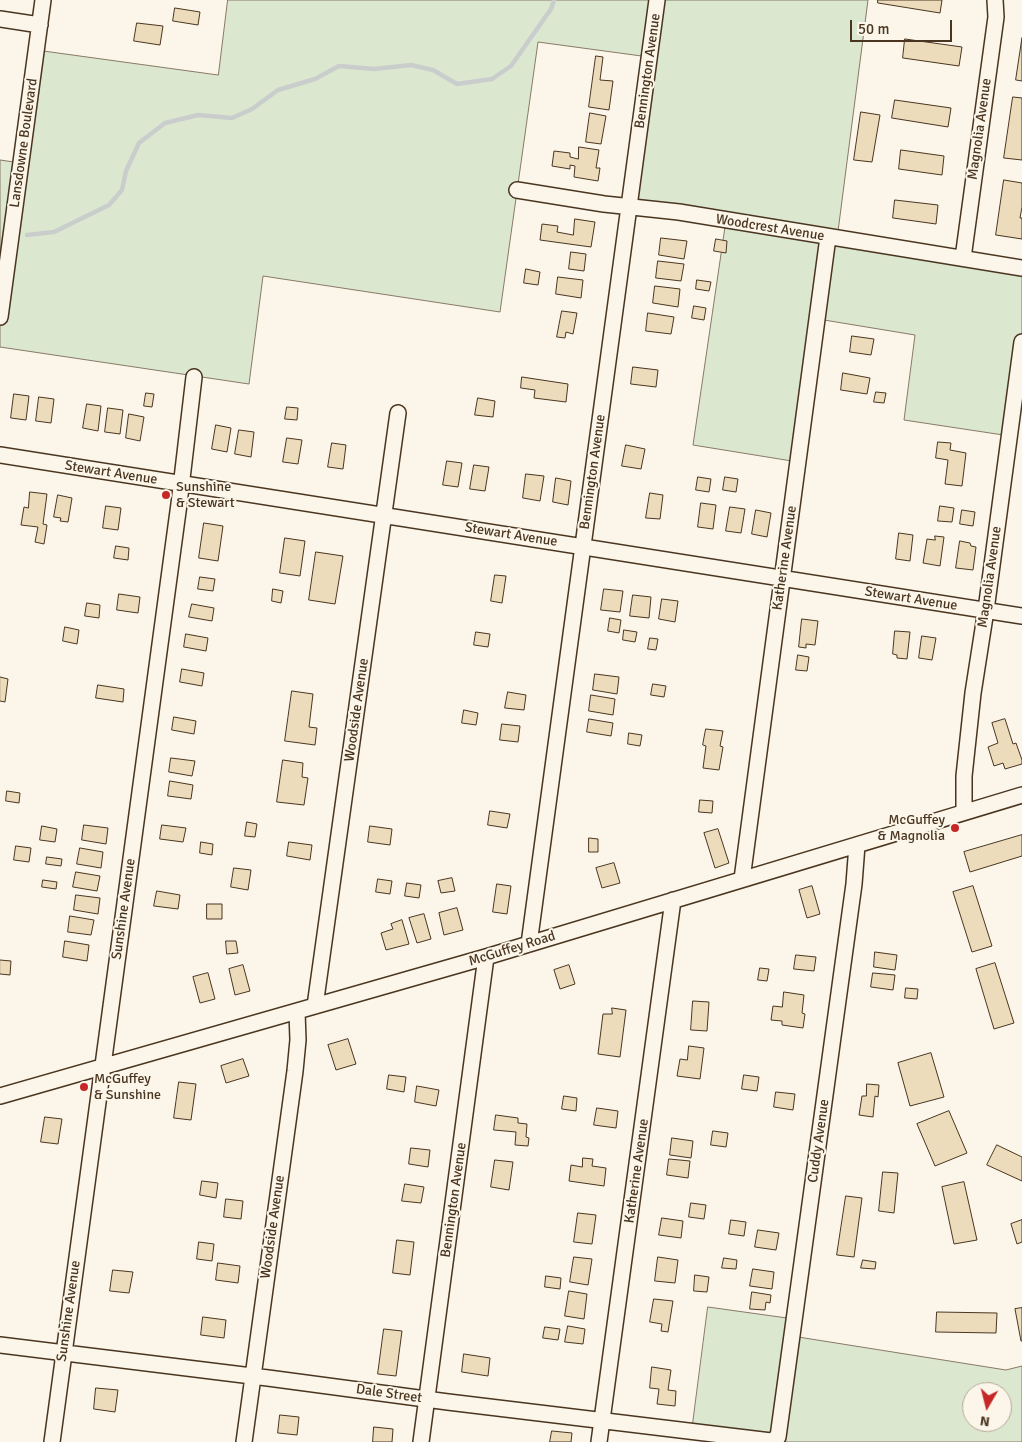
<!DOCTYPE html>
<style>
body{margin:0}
#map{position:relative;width:1022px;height:1442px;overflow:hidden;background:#fbf6e9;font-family:Signika,sans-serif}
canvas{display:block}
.north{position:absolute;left:962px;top:1382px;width:50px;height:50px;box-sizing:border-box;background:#fbf6e9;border:1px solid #b4a999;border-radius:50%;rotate:188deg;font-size:14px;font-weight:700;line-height:20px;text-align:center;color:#4a3520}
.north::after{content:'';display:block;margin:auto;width:18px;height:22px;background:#c62828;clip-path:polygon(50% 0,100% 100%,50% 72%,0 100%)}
.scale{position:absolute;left:850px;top:20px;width:102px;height:22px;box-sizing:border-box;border:2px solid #4a3520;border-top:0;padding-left:6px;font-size:15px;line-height:18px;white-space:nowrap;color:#4a3520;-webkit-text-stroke:4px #fbf6e9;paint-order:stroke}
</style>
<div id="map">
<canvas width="1022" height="1442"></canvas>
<div class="north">N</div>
<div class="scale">50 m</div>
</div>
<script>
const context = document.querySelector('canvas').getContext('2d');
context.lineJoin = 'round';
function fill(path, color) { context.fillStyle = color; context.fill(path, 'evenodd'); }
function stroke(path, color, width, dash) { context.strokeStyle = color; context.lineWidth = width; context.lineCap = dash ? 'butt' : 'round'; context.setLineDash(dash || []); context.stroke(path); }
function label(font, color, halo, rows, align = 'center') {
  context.font = font + ' Signika,sans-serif'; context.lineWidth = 4; context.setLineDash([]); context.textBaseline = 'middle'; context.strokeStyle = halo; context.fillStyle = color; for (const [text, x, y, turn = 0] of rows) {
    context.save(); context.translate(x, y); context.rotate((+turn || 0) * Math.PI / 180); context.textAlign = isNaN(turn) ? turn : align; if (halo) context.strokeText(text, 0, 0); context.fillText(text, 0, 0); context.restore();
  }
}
const green = new Path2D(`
 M228,0H868L837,239L1022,268V342L1010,436L904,420L915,335L818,319L798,462L693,445L726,220L629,206L649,57L538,42L500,312L263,276L249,384L0,347V160L21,163L36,50L218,75Z
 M708,1307L794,1319L792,1336L1006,1370L1022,1366V1442H712L713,1434L692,1431ZM972,1392H1002V1422H972Z`);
fill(green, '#dce7d0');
stroke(green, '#887966', 1);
stroke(new Path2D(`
 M27,235L54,232L109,205L122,190L126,171L139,143L165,123L198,115L232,118L252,109L278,90L315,79L339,66L374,69L411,65L433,70L457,84L492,79L511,66L551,9L554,0`), '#c9cecd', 4.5);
const building = new Path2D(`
 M878,0H942L940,13L878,3Z
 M175,8L200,12L198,25L173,21Z
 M137,23L163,26L160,45L134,41Z
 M1022,38V81L1016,80Z
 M905,39L962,47L959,66L903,58Z
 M596,56L603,57L600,80L613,81L609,110L589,107Z
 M1013,97L1022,98V160L1004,158Z
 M895,100L951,108L948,127L892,118Z
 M861,112L880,115L872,162L854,160Z
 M590,113L606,116L601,144L586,142Z
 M579,147L599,150L596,168H600L598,181L574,177L575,166L570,165V169L552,166L554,151L570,153V157L578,159Z
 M901,150L944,156L942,175L899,169Z
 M1004,180L1022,183V207L1020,218H1022V239L996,235Z
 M895,200L938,205L936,224L893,218Z
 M575,219L595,222L591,247L540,240L542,224L558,226L557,232L573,235Z
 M661,238L687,241L684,259L659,255Z
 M716,239L727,241L726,253L714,251Z
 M571,252L586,254L584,271L569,269Z
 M658,261L684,264L681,281L656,278Z
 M526,269L540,272L538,285L524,283Z
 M558,277L583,280L581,298L556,294Z
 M697,280L711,282L709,291L696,289Z
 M655,286L680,289L678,307L653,303Z
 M694,306L706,308L704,320L692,318Z
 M562,311L577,313L573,334L566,332L565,338L557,337Z
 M648,313L674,317L671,334L646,331Z
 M852,336L874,339L871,355L850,352Z
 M633,367L658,370L656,387L631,384Z
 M843,373L870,378L867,394L841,390Z
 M522,377L568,384L566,402L534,398L535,390L521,388Z
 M876,392L886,393L884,403L874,402Z
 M146,393L154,394L152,407L144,406Z
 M14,394L29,396L26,420L11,418Z
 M39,397L54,399L51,423L36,421Z
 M478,398L495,401L493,417L475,415Z
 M87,404L101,406L98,431L83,428Z
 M287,407L298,408L297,420L285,419Z
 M108,408L123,410L120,434L105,432Z
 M129,414L144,417L140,441L126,438Z
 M216,425L231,428L227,452L212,449Z
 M239,430L254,432L251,457L235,454Z
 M287,438L302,440L298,464L283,462Z
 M938,442L951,443L950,450L966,453L962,486L945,484L948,460L936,458Z
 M332,443L346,445L343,469L328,467Z
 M626,445L645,449L641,469L622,466Z
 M447,461L462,463L458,487L443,485Z
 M474,465L489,467L485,491L470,489Z
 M526,474L544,476L540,501L523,498Z
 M698,477L711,479L709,492L696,490Z
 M725,477L738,479L736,492L723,490Z
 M556,478L571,481L568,505L553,502Z
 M30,492L47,494L43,524L47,525L44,544L35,542L38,527L21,525L24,507L28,508Z
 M650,493L663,495L660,519L646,518Z
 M58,495L72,498L68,522L60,521L61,518L54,517Z
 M701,503L716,505L713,529L698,527Z
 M106,506L121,508L118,530L103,528Z
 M940,506L954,508L952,522L938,521Z
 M730,507L745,509L741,533L726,531Z
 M756,510L771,513L767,537L752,534Z
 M962,510L975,512L973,526L960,524Z
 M204,523L223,526L218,561L199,558Z
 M899,533L913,535L910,561L896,559Z
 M935,536L944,537L940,566L923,563L927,539L935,540Z
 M285,538L305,541L300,576L280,573Z
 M960,541L970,543L971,546L976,547L973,570L956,568Z
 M116,546L129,548L128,560L114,558Z
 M316,552L343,556L335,604L309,600Z
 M495,575L506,576L502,603L491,601Z
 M200,577L215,579L213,591L198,589Z
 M273,589L283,591L281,603L272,601Z
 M604,589L623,591L620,612L601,610Z
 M119,594L140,597L138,613L117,610Z
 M633,595L651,597L649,618L630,616Z
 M662,599L678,601L675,622L659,619Z
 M87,603L100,605L99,618L85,616Z
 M192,604L214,608L212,621L189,617Z
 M610,618L621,620L619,633L608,631Z
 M802,619L818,621L815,645L806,644V648L799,647Z
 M65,627L79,630L77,644L63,641Z
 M624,630L637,632L635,642L623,640Z
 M895,631L910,632L907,659L897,658V655L893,654Z
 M476,632L490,634L488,647L474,645Z
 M186,634L208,638L206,651L184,647Z
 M922,636L936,638L932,660L919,658Z
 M650,638L658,639L656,650L648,649Z
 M798,655L809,657L807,671L796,670Z
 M182,669L204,673L202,686L180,682Z
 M595,674L619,677L617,694L593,690Z
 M0,677L8,679L5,702L0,701Z
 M653,684L666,686L664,697L651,695Z
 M98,685L124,689L123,702L96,698Z
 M292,691L313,694L309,727L317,728L315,745L285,741Z
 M508,692L526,695L524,710L505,708Z
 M591,695L615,699L613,715L589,711Z
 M464,710L478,713L476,725L462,723Z
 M174,717L196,721L194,734L172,730Z
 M589,719L613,723L611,736L587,732Z
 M1005,719L1013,744L1016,743L1022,760V764L1005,769L1003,763L994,766L988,747L998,743L992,723Z
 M502,724L520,726L518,742L500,740Z
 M706,729L723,731L720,746L723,747L719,770L703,768L706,746L703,745Z
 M629,733L642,735L640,746L628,744Z
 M171,758L195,761L192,776L169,772Z
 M283,760L303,763L302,777L308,778L304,805L277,802Z
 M170,781L193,785L191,799L168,796Z
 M7,791L20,793L19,803L6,801Z
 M700,800L713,801L712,813L699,812Z
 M490,811L510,814L507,828L488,825Z
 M247,822L257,824L255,837L245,836Z
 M84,825L108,828L106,844L82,840Z
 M162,825L186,828L183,842L160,839Z
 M42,826L57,829L55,842L40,840Z
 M370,826L392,829L390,845L368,842Z
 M718,829L729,863L715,868L704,833Z
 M1022,835V856L970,872L964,852Z
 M589,838L598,839V852H589Z
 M201,842L213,844L212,855L200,853Z
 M289,842L312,845L310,860L287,856Z
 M16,846L31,848L29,862L14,860Z
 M80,848L103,852L101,868L77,864Z
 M47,857L62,859L61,866L46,864Z
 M614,863L620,883L602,888L596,868Z
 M234,868L251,870L248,890L231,887Z
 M76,872L100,876L97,891L73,887Z
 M452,878L455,891L441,893L438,881Z
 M378,879L392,881L390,894L376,892Z
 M43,880L57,882L56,889L42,887Z
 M407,883L421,885L419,898L405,896Z
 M497,884L511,886L507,914L493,912Z
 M812,886L820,914L807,918L799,890Z
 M973,886L992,946L972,952L953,892Z
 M157,891L180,895L178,909L154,906Z
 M76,895L100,898L98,914L74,910Z
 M207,904H222V919H207Z
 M457,908L463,930L444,935L439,913Z
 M424,914L431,939L417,943L409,918Z
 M70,916L94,920L91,935L68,932Z
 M402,920L409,944L386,950L381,933L393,929L391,924Z
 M65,941L89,945L87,961L63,957Z
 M226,941H236L238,953L227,954Z
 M875,952L897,955L895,970L874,967Z
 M796,955L816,957L814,971L794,969Z
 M0,960L11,961L10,975L0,974Z
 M995,963L1014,1023L994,1029L976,969Z
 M243,965L250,991L235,995L229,969Z
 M569,965L575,984L560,989L554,970Z
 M760,968L769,969L767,981L758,980Z
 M208,973L215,999L200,1003L193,977Z
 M873,973L895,975L893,990L871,987Z
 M906,988L918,989L917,999L905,998Z
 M784,992L804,995L802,1013L805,1014L803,1028L782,1025V1021L771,1020L773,1006L782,1007Z
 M693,1001L709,1002L707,1031L691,1030Z
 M612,1008L626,1010L620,1057L598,1054L603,1014H612Z
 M348,1039L356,1064L336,1070L328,1045Z
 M689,1046L704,1048L700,1079L677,1076L680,1059L687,1060Z
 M931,1053L944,1097L910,1106L898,1063Z
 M243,1059L249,1076L226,1083L221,1066Z
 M389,1075L406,1077L404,1092L387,1089Z
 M744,1075L759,1077L757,1091L742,1089Z
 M179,1082L196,1084L191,1120L174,1118Z
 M867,1084L879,1085L878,1097L875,1096L873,1117L859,1115L862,1096H866Z
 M417,1086L439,1090L436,1106L415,1102Z
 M776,1092L795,1094L793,1110L774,1107Z
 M564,1096L577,1098L576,1111L562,1109Z
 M597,1108L618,1111L616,1128L594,1125Z
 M949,1111L967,1153L935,1166L917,1124Z
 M496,1115L518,1118V1123L527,1124L526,1137L529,1138L528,1146L515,1145L516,1132L494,1130Z
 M45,1117L62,1119L58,1144L41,1142Z
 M713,1131L728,1133L726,1147L711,1145Z
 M672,1138L693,1141L691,1158L670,1155Z
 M997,1145L1022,1157V1181L987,1165Z
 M411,1148L430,1150L428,1167L409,1164Z
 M583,1158L593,1159L592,1166L606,1168L604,1186L569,1181L571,1165L582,1167Z
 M669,1159L690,1161L688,1178L667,1175Z
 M495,1160L513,1162L509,1190L491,1187Z
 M883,1172L898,1173L894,1213L879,1211Z
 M202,1181L218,1183L216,1198L200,1195Z
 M964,1182L977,1240L954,1244L942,1187Z
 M405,1184L424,1187L421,1203L402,1201Z
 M846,1196L862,1198L854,1257L837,1255Z
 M226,1199L243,1201L241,1219L224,1217Z
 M691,1203L706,1205L704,1219L689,1217Z
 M578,1213L596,1215L592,1244L574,1242Z
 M662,1218L683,1221L681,1238L659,1235Z
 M731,1220L746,1222L744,1236L729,1234Z
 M1022,1220V1242L1017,1244L1011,1224Z
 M758,1230L779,1233L776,1250L755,1247Z
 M397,1240L414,1242L410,1275L393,1273Z
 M199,1242L214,1244L212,1261L197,1259Z
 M574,1257L592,1259L588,1285L570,1282Z
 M658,1257L678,1260L675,1283L655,1281Z
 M724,1258L737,1260L736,1269L722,1268Z
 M863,1260L876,1262L875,1269L861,1268Z
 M218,1263L240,1266L238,1283L216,1280Z
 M753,1269L774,1272L772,1289L750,1286Z
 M113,1270L133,1272L129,1293L110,1291Z
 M695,1275L709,1277L707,1292L694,1291Z
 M546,1276L561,1278L560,1289L545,1287Z
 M569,1291L587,1294L584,1319L565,1316Z
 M752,1292L771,1295L770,1303L766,1302L765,1310L750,1309Z
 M654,1299L673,1301L668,1332L661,1331L662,1324L650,1322Z
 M1022,1308V1341H1021L1015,1309Z
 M937,1312L997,1313L996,1333L936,1332Z
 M203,1317L226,1320L224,1338L201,1335Z
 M568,1326L585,1329L583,1344L565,1342Z
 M545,1327L560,1329L558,1340L543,1338Z
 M384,1329L402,1331L396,1376L378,1374Z
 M464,1354L490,1358L488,1376L462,1372Z
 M652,1367L671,1370L668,1390L676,1391L675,1406L657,1404L659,1389L650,1388Z
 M96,1388L118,1390L115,1412L94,1409Z
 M280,1415L299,1417L297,1435L278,1433Z
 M374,1427L393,1429L392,1442H373Z
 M552,1431L572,1433L571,1442H550Z`);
fill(building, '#ecdcbc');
stroke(building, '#4a3520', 1);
const minor = new Path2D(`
 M0,19L40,25
 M517,190L604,204L679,212L1022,268
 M963,258L996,17L995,0
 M0,317L43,0
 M0,455L1022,616
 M964,812V776L973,693L986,610L1022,342
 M742,879L828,237
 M529,944L657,0
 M315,1006L398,413
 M0,1096L486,957L1022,795
 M0,1345L268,1378L448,1402L771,1441L778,1437L854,884L857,845
 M52,1442L179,504L194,377
 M244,1442L295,1071L298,1040L297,1012
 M421,1442L486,957
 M599,1442L673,900`);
stroke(minor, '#4a3520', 18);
stroke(minor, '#fbf6e9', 15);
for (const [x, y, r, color] of [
 [166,495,5,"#c62828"],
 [955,828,5,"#c62828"],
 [84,1087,5,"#c62828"]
]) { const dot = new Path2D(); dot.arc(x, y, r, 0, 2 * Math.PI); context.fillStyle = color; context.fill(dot); stroke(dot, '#fbf6e9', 2); }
label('14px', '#4a3520', '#fbf6e9', [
 ["Bennington Avenue",648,71,-82],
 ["Magnolia Avenue",980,129,-82],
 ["Lansdowne Boulevard",24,143,-82],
 ["Woodcrest Avenue",770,228,9],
 ["Bennington Avenue",593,472,-82],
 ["Stewart Avenue",111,473,9],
 ["Stewart Avenue",511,535,9],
 ["Katherine Avenue",785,558,-82],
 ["Magnolia Avenue",990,577,-82],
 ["Stewart Avenue",911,599,9],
 ["Woodside Avenue",357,710,-82],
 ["Sunshine Avenue",124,909,-82],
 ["McGuffey Road",512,949,-17],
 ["Cuddy Avenue",819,1141,-82],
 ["Katherine Avenue",637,1171,-82],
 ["Bennington Avenue",454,1200,-82],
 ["Woodside Avenue",273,1227,-82],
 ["Sunshine Avenue",69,1311,-82],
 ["Dale Street",389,1394,8]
]);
label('14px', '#4a3520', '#fbf6e9', [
 ["Sunshine",176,487],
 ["& Stewart",176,503],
 ["McGuffey",945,820,"right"],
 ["& Magnolia",945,836,"right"],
 ["McGuffey",94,1079],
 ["& Sunshine",94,1095]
], 'left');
</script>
